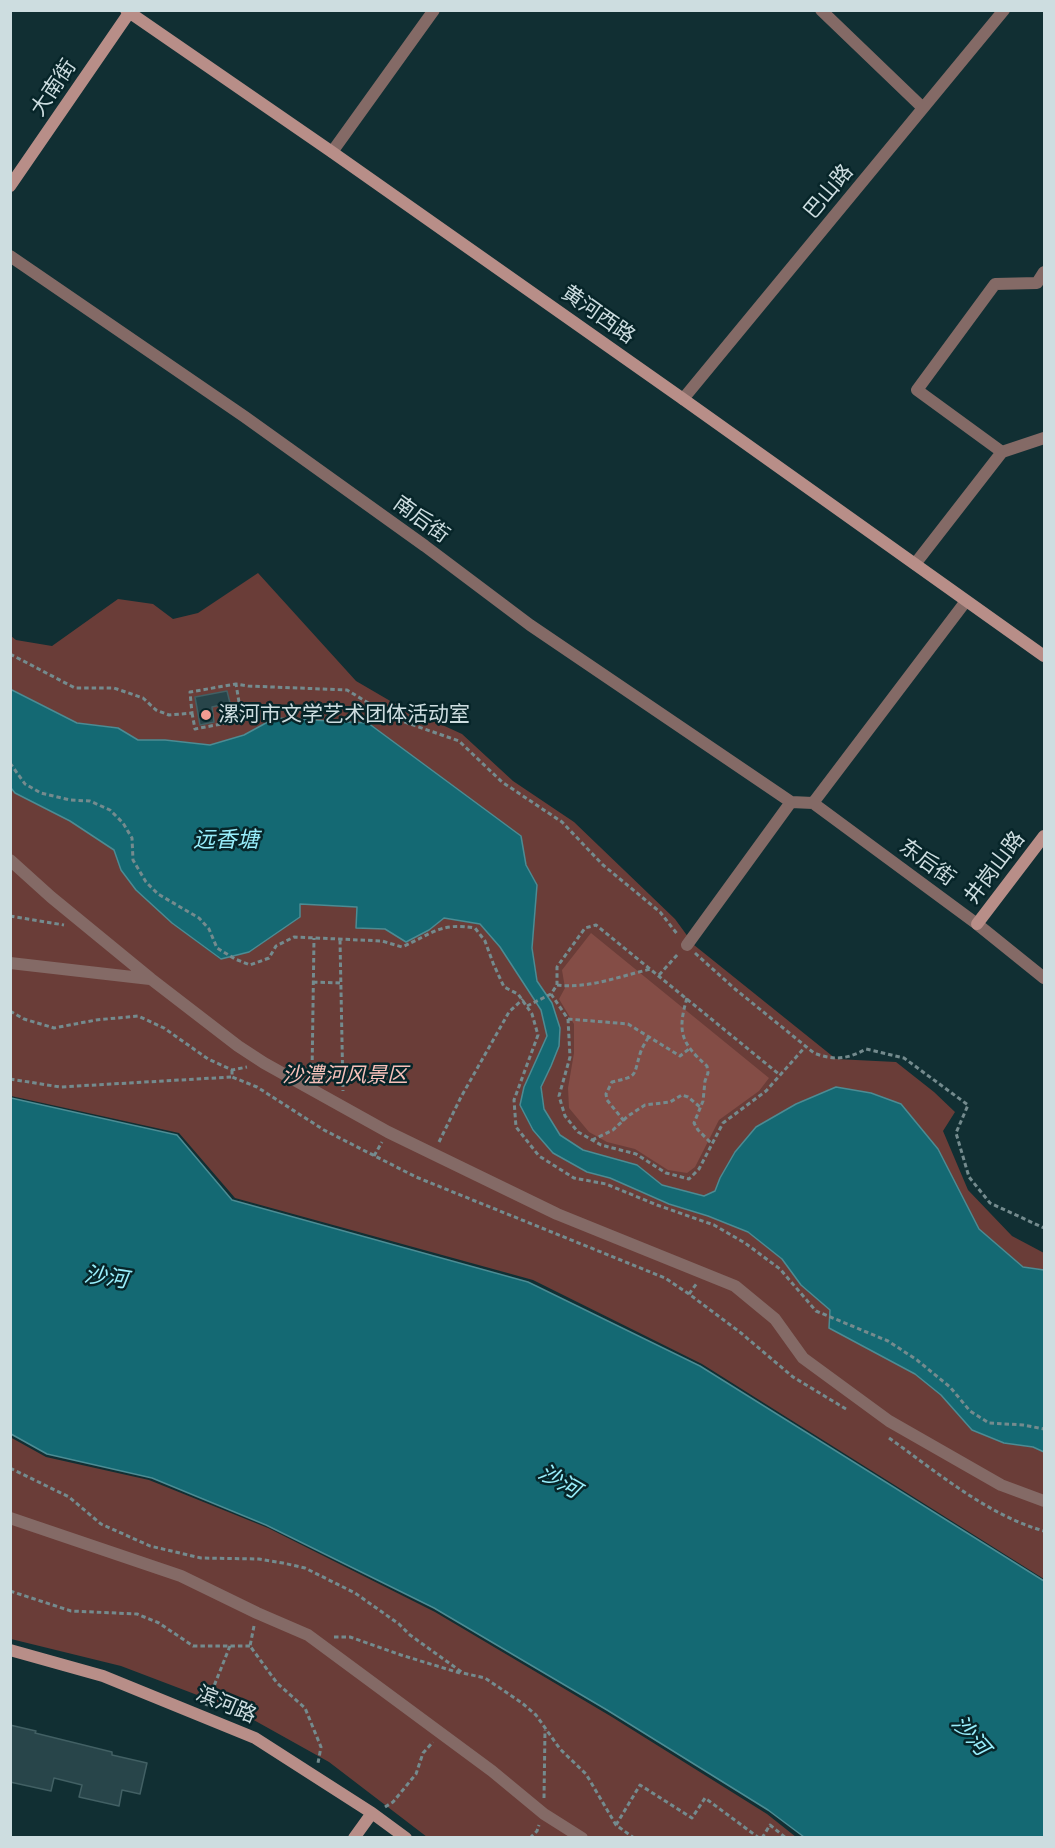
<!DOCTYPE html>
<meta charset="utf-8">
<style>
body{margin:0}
#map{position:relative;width:1055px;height:1848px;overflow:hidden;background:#112f33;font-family:Lora,serif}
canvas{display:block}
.frame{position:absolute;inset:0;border:12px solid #cddde0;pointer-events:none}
</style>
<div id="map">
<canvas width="1055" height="1848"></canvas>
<div class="frame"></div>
</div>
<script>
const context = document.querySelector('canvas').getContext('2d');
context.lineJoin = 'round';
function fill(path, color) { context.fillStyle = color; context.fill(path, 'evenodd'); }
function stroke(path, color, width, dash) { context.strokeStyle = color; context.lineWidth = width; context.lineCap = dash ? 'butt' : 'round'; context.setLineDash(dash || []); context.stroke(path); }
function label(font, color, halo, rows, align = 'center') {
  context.font = font + ' Lora,"Noto Sans SC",serif'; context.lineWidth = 5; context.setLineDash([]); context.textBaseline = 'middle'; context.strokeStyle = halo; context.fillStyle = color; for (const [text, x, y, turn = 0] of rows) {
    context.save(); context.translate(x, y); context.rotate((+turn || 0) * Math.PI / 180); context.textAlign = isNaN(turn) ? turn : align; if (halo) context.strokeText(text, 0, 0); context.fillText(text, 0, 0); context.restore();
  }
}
fill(new Path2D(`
 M258,573L356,681L392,702L462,734L513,781L574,822L675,919L694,945L836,1059L896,1062L934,1092L955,1112L943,1131L968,1190L1012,1236L1044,1253V1270L1023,1267L979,1229L938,1149L901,1104L836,1087L796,1104L756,1127L735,1152L720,1178L715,1191L704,1196L662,1185L637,1165L583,1150L560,1135L544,1109L541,1087L551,1066L559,1046L552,1003L537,981L532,948L537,885L526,865L521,836L276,718L244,735L210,745L165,740H138L118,728L77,723L11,689V636L16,640L52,646L118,599L153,604L173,619L198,613Z
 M10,788L15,793L70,821L114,850L121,870L172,923L220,959L300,917V904L357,907V928L385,929L406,942L429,930L444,918L480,924L500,947L541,1010L547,1036L520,1105L533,1131L553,1153L587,1172L610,1178L669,1204L708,1216L748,1232L782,1259L801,1285L830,1310V1328L915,1374L941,1395L972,1430L1004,1443L1033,1447L1044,1452V1579L702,1364L533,1280L235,1198L179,1133L11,1096Z
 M10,1437L46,1457L149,1480L268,1528L435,1612L612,1717L767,1814L796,1837H427L329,1762L234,1709L121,1666L11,1639Z`), '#6a3d38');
fill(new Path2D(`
 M591,933L769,1078L759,1091L719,1120L695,1167L687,1173L668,1170L635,1149L607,1142L589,1132L569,1108L568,1088L574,1053V1024L559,999L565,988L562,970Z`), '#844d46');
const water = new Path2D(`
 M10,689L77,723L118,728L138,740H165L210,745L244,735L275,718L368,723L521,836L526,865L537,885L532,948L537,981L552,1003L560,1028L559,1046L551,1066L541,1087L544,1109L560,1135L583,1150L637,1165L662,1185L704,1196L715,1191L720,1178L735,1152L756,1127L796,1104L836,1087L871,1093L901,1104L938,1149L979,1229L1023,1267L1044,1270V1452L1033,1447L1004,1443L972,1430L941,1395L915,1374L829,1328L830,1310L801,1285L782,1259L748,1232L708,1216L669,1204L610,1178L587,1172L553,1153L533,1130L520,1105L524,1087L547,1036L541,1010L500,947L480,924L444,918L429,930L406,942L385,929L356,928L357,907L300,904V917L249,952L221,959L172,923L136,890L121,870L114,850L70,821L15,793L11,788Z
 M11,1098L177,1135L232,1200L528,1282L700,1366L1044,1581V1837H804L768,1810L607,1710L434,1608L266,1525L152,1478L47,1454L11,1434Z`);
fill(water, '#146973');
stroke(water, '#4c8c94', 1.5);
const building = new Path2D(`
 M227,691L230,703L212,707L214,722L200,725L195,697Z
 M10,1725L36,1731L35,1733L112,1752V1755L147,1763L140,1794L122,1790L119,1806L79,1797L82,1785L54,1778L51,1791L10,1782Z`);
fill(building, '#28454a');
stroke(building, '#426064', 1.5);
stroke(new Path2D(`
 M10,654L75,688H114L143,698L156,710L169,715L192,713L190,692L236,684L248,686L347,690L393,718L459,741L502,782L562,822L603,865L660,912L678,935
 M192,713L195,729L242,720L236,684
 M10,763L25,784L41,793L70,800L90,801L110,810L123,823L132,838L133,860L146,882L158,894L199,918L209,929L217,948L235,959L250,965L269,958L276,946L294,937L382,941L402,947C432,934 440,922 475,928L485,941L493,963L504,987L518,994L532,1014L538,1035L514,1100L516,1127L539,1156L574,1178L606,1184L657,1205L714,1225L745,1243L780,1269L816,1311L888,1341L917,1360L950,1387L970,1411L989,1423L1023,1425L1044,1429
 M10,916L64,925
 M340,940L343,1091
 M695,953L735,989L814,1053C834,1061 848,1059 866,1049L904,1058L968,1105L956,1133L969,1177L990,1203L1044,1228
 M659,975L678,954
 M313,982L341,983
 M557,985C589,989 620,976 651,969
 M551,994L568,1019L570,1057L559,1096L565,1116L578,1132L601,1145L636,1154L666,1173L689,1179L699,1169L723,1123L766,1091L805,1047
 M687,998C677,1032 681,1043 707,1066L708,1073L705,1081L703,1101L694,1123L698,1130L712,1144
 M527,1006L551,994L557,985V967L585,928L596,925L780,1075
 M10,1011L24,1019L54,1028L96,1020L138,1016L164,1028L208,1059L232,1070L247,1067
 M568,1019L628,1024L680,1056L689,1049
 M232,1070V1077L257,1087L324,1130L416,1177L665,1278L689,1294L741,1333L793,1377L846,1409
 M312,1075L314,938
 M10,1079L60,1087L232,1077
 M624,1121L607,1100L606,1094L612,1082C638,1076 633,1077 640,1054C642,1047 646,1042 649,1036
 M592,1140L613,1130L628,1116L645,1105L670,1102L682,1095L688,1097L700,1107
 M439,1142L461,1097L509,1012L523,999
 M374,1156L382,1142
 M689,1294L697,1283
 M889,1438C937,1472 987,1515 1044,1531
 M10,1468L69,1497L101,1524L150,1546L201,1558L259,1559L283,1563L305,1568L355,1593L399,1624L410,1635L463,1673L485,1678L522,1703L536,1715L560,1749L586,1774L616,1825L634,1838
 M10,1591L71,1611L137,1614L159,1623L193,1646H250
 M254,1626L250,1646L277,1683L305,1708L321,1747L318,1763
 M334,1637H350L401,1655L460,1673
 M206,1706L230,1646
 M544,1798L545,1730
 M385,1807L393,1802L416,1774L423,1753L433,1742
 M616,1825L640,1785L692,1818L705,1798L759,1838
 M530,1838L537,1831L539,1825
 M762,1838L770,1825L786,1838`), '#748b8e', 3, [4.5, 3]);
stroke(new Path2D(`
 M821,10L923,108
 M332,152L434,10
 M10,256L245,417L425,546L530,625L791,802L813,803
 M683,399L1004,10
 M1002,452L917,390L995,284L1037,283L1044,272
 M915,564L1002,452L1044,438
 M813,803L977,924L1044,978
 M813,803L966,601
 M10,860L51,897L151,979L238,1046L264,1063L388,1132L557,1214L735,1286L775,1319L803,1358L889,1421L1001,1485L1044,1501
 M687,945L791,802
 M10,963L150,979
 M10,1518L181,1576L257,1613L308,1635L492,1771L544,1814L582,1838`), '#846a66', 12);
stroke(new Path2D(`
 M126,10L332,152L683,399L1044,656
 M10,186L129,13
 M977,924L1044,836
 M10,1650L103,1676L255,1738L372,1813L406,1838
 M354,1838L372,1813`), '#b88e88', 12);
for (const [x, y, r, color] of [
 [206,715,6,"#f59c92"]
]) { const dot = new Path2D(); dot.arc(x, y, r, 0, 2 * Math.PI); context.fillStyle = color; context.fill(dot); stroke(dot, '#072529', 2); }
label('21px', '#cddde0', '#072529', [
 ["大南街",54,88,-56],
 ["巴山路",829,192,-50],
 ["黄河西路",598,315,35],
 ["南后街",421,520,36],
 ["东后街",927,863,36],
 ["井岗山路",995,868,-53],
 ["滨河路",226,1705,23]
]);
label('21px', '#cddde0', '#072529', [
 ["漯河市文学艺术团体活动室",218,715]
], 'left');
label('italic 21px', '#f7c1ba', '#072529', [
 ["沙澧河风景区",345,1076]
]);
label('italic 22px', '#99effc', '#072529', [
 ["远香塘",226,841],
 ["沙河",106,1278,8],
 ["沙河",559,1482,30],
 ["沙河",970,1736,49]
]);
</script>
